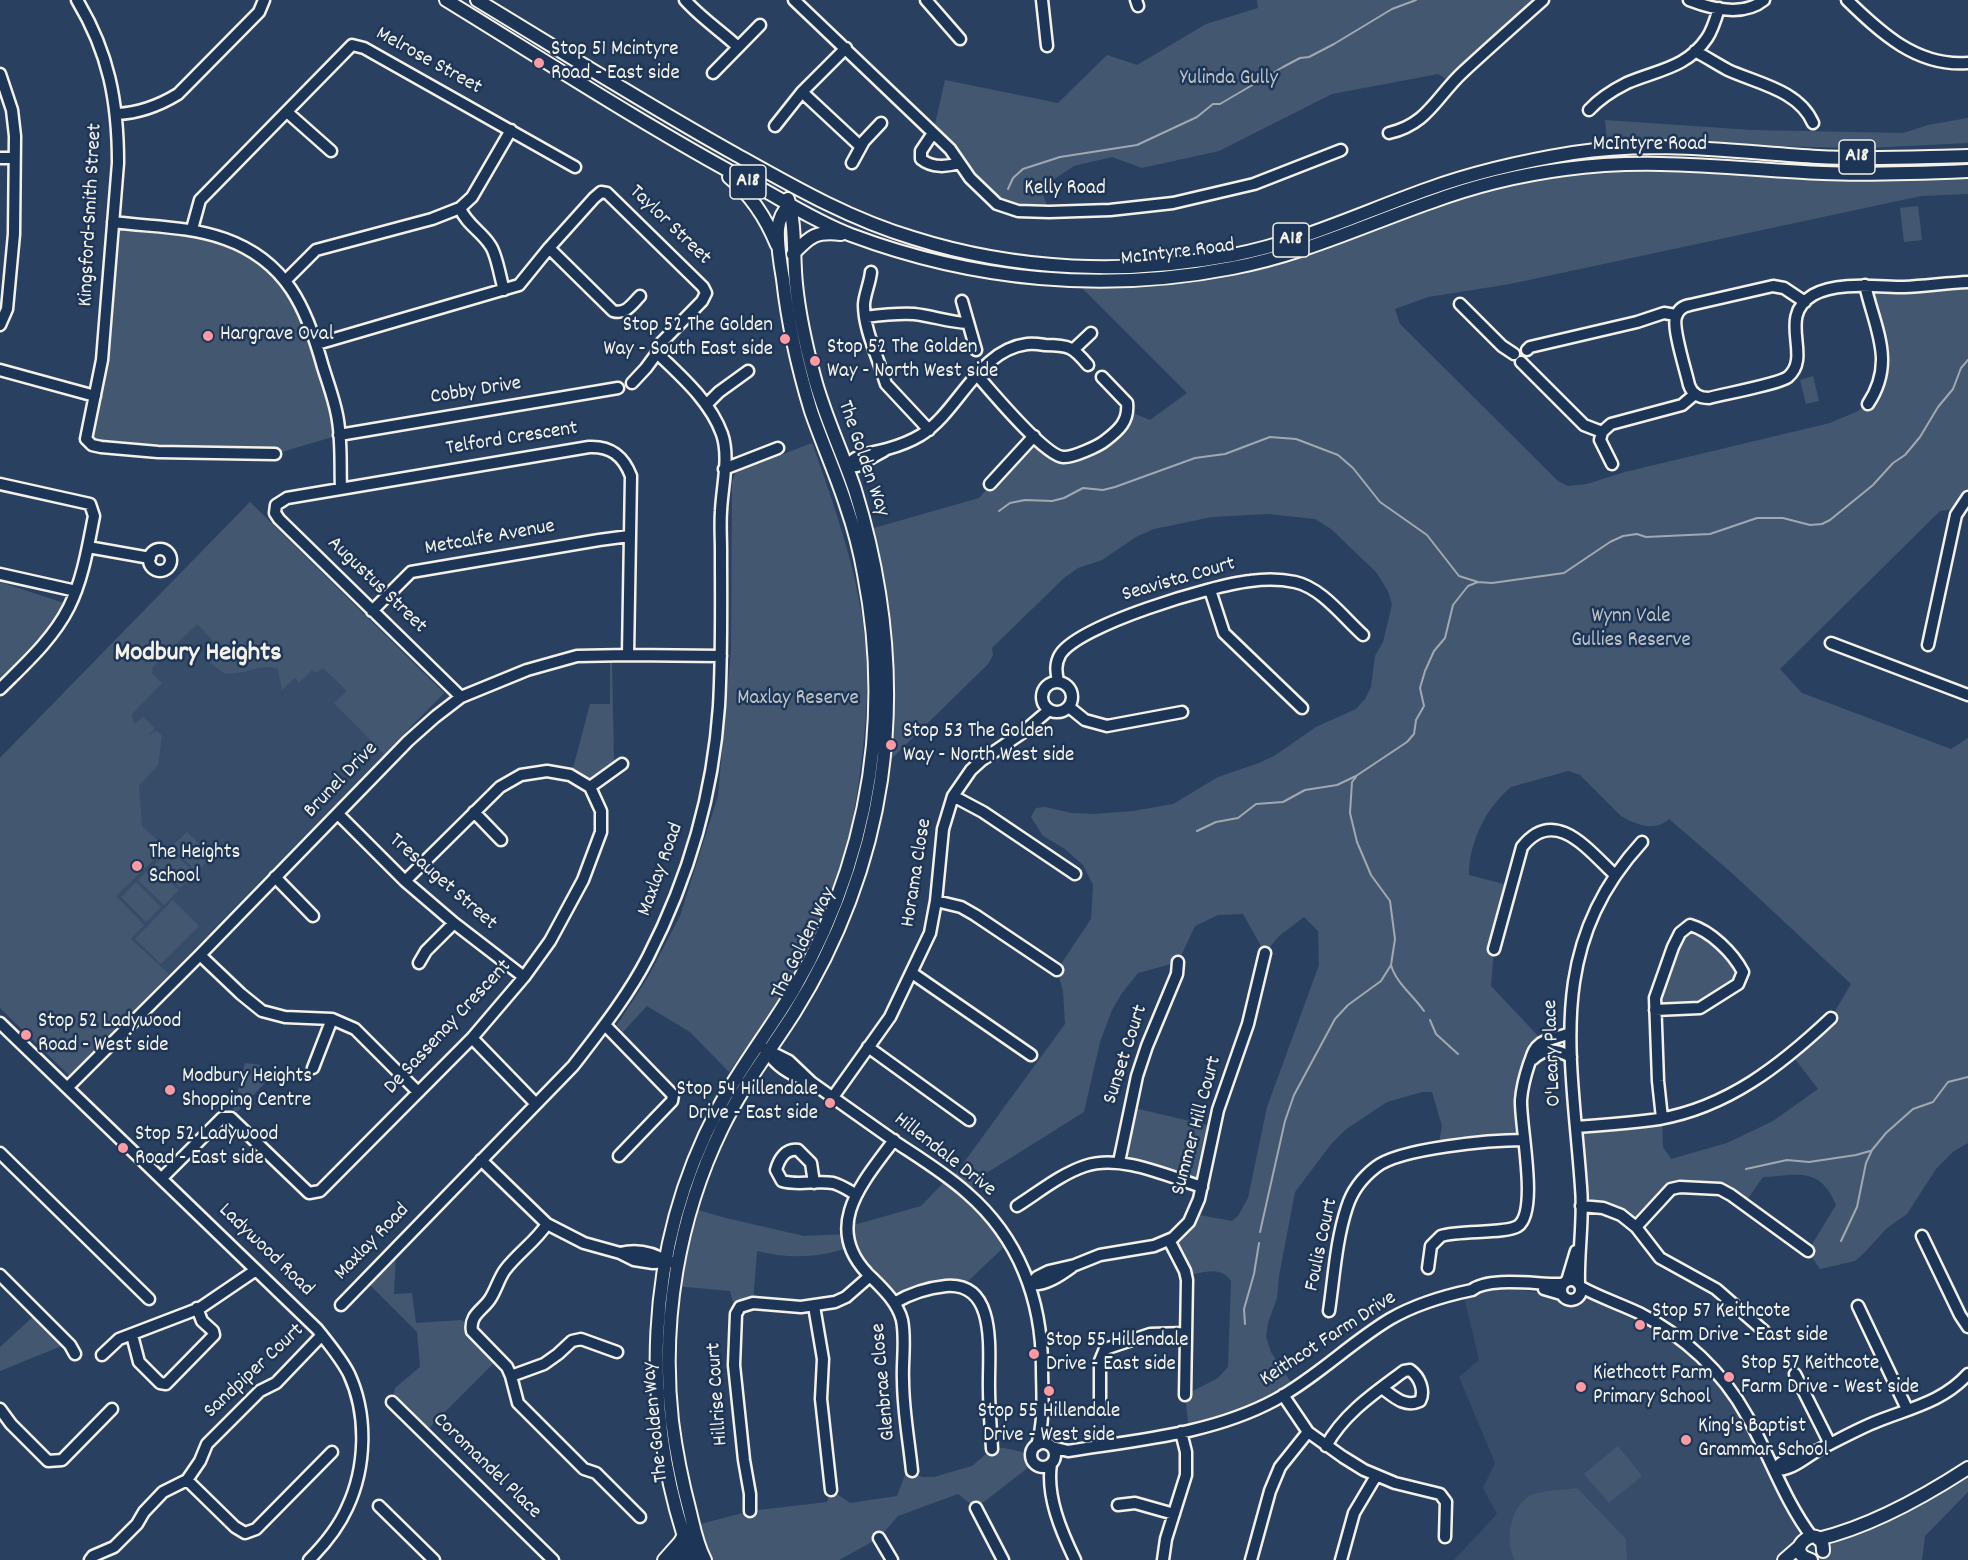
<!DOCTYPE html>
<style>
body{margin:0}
canvas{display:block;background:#2a4060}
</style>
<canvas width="1968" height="1560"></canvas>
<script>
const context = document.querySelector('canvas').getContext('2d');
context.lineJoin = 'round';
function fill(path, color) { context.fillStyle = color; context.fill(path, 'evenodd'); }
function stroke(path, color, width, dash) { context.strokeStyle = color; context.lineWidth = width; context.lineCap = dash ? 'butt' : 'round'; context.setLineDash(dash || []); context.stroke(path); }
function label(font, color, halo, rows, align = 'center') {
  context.font = font + ' Dekko,sans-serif'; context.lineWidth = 5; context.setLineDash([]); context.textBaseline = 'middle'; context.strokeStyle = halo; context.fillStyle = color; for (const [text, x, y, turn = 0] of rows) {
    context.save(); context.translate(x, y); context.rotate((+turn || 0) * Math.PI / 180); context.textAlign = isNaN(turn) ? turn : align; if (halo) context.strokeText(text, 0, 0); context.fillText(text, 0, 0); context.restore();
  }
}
fill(new Path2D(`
 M250,502L444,693L70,1076L0,1008V758Z
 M1510,1288L1563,1297L1600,1300L1646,1316L1701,1366L1706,1361L1744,1410L1796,1515L1800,1545L1784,1560H1454L1497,1514L1483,1488L1495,1463L1459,1377L1479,1360L1463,1292Z`), '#374c69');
fill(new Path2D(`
 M1257,0H1532L1446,79L1438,74L1332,94L1219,151L1142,168L1112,157L1074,166L1041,188L1049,212L1018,211L992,200L933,133L945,80L1058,103L1107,55L1137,65L1206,24L1258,8Z
 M1968,118V143L1867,148L1758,146L1656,139L1607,141L1605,120L1752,130L1903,133L1928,125Z
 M1694,164L1968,171V194L1921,196L1510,284L1428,297L1395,309L1400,324L1558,481L1568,486L1587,484L1625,472L1830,423L1858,411L1868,404L1883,358L1865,285L1968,282V497L1959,508L1940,511L1780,669L1802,693L1951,749L1968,738V1143L1954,1151L1936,1169L1907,1214L1887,1228L1864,1253L1855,1261L1820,1269L1808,1251L1836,1205C1820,1166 1799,1175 1763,1177L1744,1204L1731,1195L1680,1187L1636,1227L1630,1222L1581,1206L1576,1127L1662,1118L1663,1147L1671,1159L1727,1143L1773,1121L1818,1089L1792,1055L1831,1018L1851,984L1733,874L1669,819C1655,832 1636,825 1621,816L1580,775L1568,771L1511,787C1486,808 1469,842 1469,875L1511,886L1494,949L1491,986L1540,1038L1526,1074L1524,1140L1438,1148L1442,1126L1432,1092H1422L1387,1102L1345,1130L1332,1143L1295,1192L1279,1276L1277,1298L1268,1323L1266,1337L1271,1352L1290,1381L1308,1380L1275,1400L1189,1430L1185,1395L1218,1378L1228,1367L1231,1281C1220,1265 1203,1273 1186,1276L1169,1240L1194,1214L1232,1221L1238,1216L1248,1198L1267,1107L1319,965L1318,931L1304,917L1279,936L1265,953L1243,914L1218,915L1195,926L1178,962L1138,973L1122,993L1112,1010L1100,1042L1084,1112L985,1174L968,1193L1009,1242L962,1287L950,1286L894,1303L851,1247C817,1258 791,1259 757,1251L753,1303L736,1314L730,1291L674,1286L691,1208L726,1218L804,1236L848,1234L847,1231L854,1225L921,1206L948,1178L951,1180L1065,1024L1063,991L1057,970L1091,919L1093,885L1083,865L1065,849L1043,836L1031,817L1036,808L1045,807L1071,813L1094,814L1133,811L1173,804L1218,777L1259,763L1274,756L1316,727L1356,709L1365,699L1371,687L1375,656L1383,642L1392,605L1388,591L1376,572L1331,529L1315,519L1268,514L1212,517L1154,529L1136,537L1102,560L1078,568L1064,578L992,648L993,655L988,664L882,768L867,530L979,498L1034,436L1063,457L1103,443L1128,411L1150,420L1187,393L1075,281L1233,268L1537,173Z
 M1918,206L1922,240L1904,242L1900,208Z
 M113,222L192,229L266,262L305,311L339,435L275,454L101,447L86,439L99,381Z
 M1813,376L1819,401L1806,404L1800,380Z
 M812,443C836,510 860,578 866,649C869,695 865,736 859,781C854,812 849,844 839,874C824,916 804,959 781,997C765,1023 746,1047 729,1072L690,1032L647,1006L623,1032L617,1025L648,977L680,916L718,796L731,651L732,482L736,472Z
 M250,502L444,693L384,754L334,703L347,691L323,668L316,673L312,670L299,683L295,678L282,690L278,669C265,665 257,668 245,672C239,673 231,673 225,674L209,662L219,653L216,650L219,647L197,624L153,667L152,673L162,683L132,714L134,724L143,717L155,728L149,735L157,731L162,736L158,765L139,786L142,826L166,848L116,896L144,925L131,939L169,974L70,1076L0,1008V758Z
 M0,582L64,603L49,627L0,680Z
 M610,661H612L614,761L594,778L589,780L572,772L590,704H610Z
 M187,832L212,857L197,872L171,847Z
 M170,849L195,873L180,888L155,864Z
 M153,865L179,890L164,905L138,880Z
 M136,882L161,907L146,922L121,897Z
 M173,900L199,926L161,964L135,939Z
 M1691,931L1702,932L1732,962L1738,971L1735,983L1699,1004L1662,1005L1659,998L1684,935Z
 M245,1063L261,1065L260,1071L267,1072L265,1083L238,1111H233Z
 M1130,1107L1215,1127L1202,1187L1119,1162Z
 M396,1253L394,1294L412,1293L416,1323L461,1320L471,1325L499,1358L424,1433L392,1402L395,1388L420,1367L417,1332L365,1280Z
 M35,1315L64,1345L0,1371V1347Z
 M1618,1446L1642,1476L1609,1503L1584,1474Z
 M1004,1448L1031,1454L1034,1463L976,1508L958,1494L898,1516L879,1538L839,1560H704L693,1526L750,1511L827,1502L831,1490L850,1503L897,1496L905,1475L912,1471L922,1477H934L972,1466L992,1449Z
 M1968,1468V1492L1925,1536L1922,1560H1812L1820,1556L1832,1541Z
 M1577,1488L1626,1539L1627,1560H1515C1503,1541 1511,1502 1534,1494C1548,1490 1563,1490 1577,1488Z`), '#445771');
stroke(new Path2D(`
 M1008,189L1013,178L1023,169L1060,157L1137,145L1197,117L1213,104H1220L1283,67L1300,58L1309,57L1334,44L1392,9L1416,0
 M999,511L1010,503L1025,500L1052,501L1064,498L1083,488L1103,490L1115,487L1195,458L1225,454L1270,437L1296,439L1338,455L1353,468L1380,502L1427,535L1459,576L1478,582
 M1197,831L1216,822L1238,818L1256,804L1283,802L1305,790L1337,785L1356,776L1407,742L1414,734L1416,720L1424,706L1420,688L1425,671L1434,651L1445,638L1453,605L1468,586L1478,582L1492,583L1564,573L1610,542L1623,536L1637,534L1646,537L1710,534L1757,518H1783L1810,525L1822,524L1830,520L1873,485L1893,463L1905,455L1920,437L1938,407L1953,389L1961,368L1968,360
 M1391,965C1396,983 1413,995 1424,1011
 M1430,1020L1436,1034L1458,1054
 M1746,1169L1787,1160L1809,1162L1856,1155L1870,1151
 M1260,1232L1285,1121L1294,1095L1335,1019L1348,1005L1381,981L1391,965L1395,939L1390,901L1371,875L1357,842L1350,813L1352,782L1356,777
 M1841,1241L1857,1207L1866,1163L1872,1150L1886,1133L1913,1109L1933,1102L1948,1082L1968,1077
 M1245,1324L1244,1309L1254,1274L1259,1243`), '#a1a8b0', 2);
const minor = new Path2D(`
 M77,0C109,53 118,102 118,163L102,360L86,439L92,445L101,447L158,452L275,454
 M685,0C701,18 721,31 738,47
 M794,0L950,149L970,178L997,204L1018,211L1049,212L1110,210L1173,203L1254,184L1341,150
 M926,0L960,39
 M1042,0L1047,46
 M1136,0L1138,6
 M1689,0C1712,9 1743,17 1764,0
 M1847,0C1881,33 1917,67 1968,63
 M1695,51C1706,57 1717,64 1728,70C1756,83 1799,90 1813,123
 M713,73L760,25
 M0,74L12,110L15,136L14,234L7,309L0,325
 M802,92L860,146
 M1589,110C1600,98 1613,90 1627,83C1657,70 1687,68 1707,38C1713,29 1716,18 1719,8
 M287,112L331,151
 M117,114C139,113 160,105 178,94L259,12L264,0
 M775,126L802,92L846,48
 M933,133L921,151V159C932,168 947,167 959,163
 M1389,133C1428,124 1436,97 1463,72C1489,48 1516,24 1543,0
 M0,158H14
 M852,163L864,141L881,123
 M460,208C466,224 481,231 490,245C497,254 500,278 504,290
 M113,222C151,227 189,226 225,239C287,261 307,309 323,367C328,383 334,399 337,415C342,439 340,464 341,488
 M192,229L200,200L352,45L364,48L575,167
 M549,248L613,311C626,315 632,304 640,296
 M871,272C870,283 864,296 864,305C864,328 876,353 883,375L886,384L929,430
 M286,280L316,250L432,219L460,208L472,197L511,130
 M1865,285C1875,329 1896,362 1868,404
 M962,301L976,350
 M1805,302L1784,288L1773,286L1690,305C1683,306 1678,310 1676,317C1672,328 1686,371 1689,385C1692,394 1699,398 1709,398C1724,394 1779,384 1788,377C1813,356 1776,317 1813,295C1837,281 1878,287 1904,287C1925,286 1947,283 1968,282
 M1460,304L1502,346L1514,354
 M865,317C881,315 898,313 914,314C932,316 949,322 967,323
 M317,344L519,285L549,248L594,198L601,192L607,193L703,287L706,293L702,301L661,343L657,353L646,368L632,383
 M1074,349L1091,333
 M1527,350L1530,347L1637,322L1664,313L1676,315
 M1521,362L1584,425L1602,432L1611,424L1682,405L1695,394
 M0,370L95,396
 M977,375C991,391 1044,455 1063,457C1072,458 1099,446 1106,440C1119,430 1129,421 1127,403L1102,377
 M706,405L719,392L748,371
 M1602,432L1600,440L1612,464
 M339,435L618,388
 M846,467C858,452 870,454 887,449C898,446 911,441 921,435C959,411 978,350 1027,344C1033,343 1039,344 1045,345C1069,345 1073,347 1088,365
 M846,467L857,466L884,451
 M724,469L778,448
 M0,484L90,504L94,516C88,546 83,579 69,607C53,639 25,664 0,689
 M990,484L1034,436
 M88,547L150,558
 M149 560a11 11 0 1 1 22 0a11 11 0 1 1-22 0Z
 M0,574L76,591
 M1210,590L1224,633L1302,708
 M372,611L411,572L599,540L629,536
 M1831,643L1968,695
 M1928,645L1956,515L1968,497
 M1058,681C1056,672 1055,664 1060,655C1078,625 1213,585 1250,581C1264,579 1281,579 1295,582C1322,588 1343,617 1363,635
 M1042 697a15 15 0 1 1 30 0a15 15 0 1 1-30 0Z
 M461,697L279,519L275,513L276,505L287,498L589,447C610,446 623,455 631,476L628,655
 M1069,707L1085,720L1107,726L1182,712
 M590,787L622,764
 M953,796L983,812L1075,874
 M474,812L501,840
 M338,814L405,881L454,923L524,977
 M275,877L313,916
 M936,901L961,907L975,915L1057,970
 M1494,949L1522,847C1555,805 1589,851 1615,875
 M200,955L241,994L262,1011L285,1017L332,1019L355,1029L418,1092
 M419,963L426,951L454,923
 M912,973L1031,1055
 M1655,1010L1700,1008L1738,984L1743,972C1733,953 1711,931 1690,925L1680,933L1673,947L1655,998L1658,1081L1662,1118
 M0,1023L317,1329C328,1343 341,1358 349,1374C368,1415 366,1468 347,1508C339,1526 323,1546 309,1560
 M605,1025L673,1095L672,1101L619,1156
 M472,1038L536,1104
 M868,1047L969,1120
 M763,1048L789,1061L811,1082C841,1103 870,1124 900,1145C923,1160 947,1175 967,1193C1019,1238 1042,1300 1042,1367C1042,1394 1045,1419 1037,1445
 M767,1051C776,1067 793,1076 810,1081
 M1533,1059C1546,1047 1556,1049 1571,1057
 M313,1068L332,1019
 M68,1087L200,955L408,741L435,717L461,697L527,670L577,656L628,655L721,656
 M833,1097L890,1017L930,933L936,901L943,829L953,796L971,770L982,760L1022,733L1049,710
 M1576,1127C1604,1125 1632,1123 1659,1119C1728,1107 1781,1065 1831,1018
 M894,1140C864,1181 822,1225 867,1273C881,1287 897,1301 902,1320C906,1340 902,1361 903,1380C903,1410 909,1441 912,1471
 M0,1153L149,1299
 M481,1160L547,1224L584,1243L620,1253L634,1260L653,1263L672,1262
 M1119,1162L1137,1076L1147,1046L1177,974L1178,962
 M162,1178L222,1118H231L309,1193L320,1191L472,1038L524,977L550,941L583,880L601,832V811L590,787L570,775L547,771L521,775L500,787L405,881
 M814,1183L811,1163L798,1150C786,1148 779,1159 776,1170L782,1181C799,1186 816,1180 833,1183C841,1185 848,1190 855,1194
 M1017,1206C1039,1192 1061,1174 1085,1166C1121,1154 1167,1176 1202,1187
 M1581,1206L1603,1208L1621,1215L1636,1227L1660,1258L1716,1289L1764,1331
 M547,1224C536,1241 518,1253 505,1270C499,1278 496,1290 490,1299C483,1310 469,1315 472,1331L507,1367L511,1376L518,1403L584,1469L596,1473L640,1517
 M1636,1227L1671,1189L1680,1187L1720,1189L1731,1195L1808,1251
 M1922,1236L1960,1315L1968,1327
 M1169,1240L1185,1271L1187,1280L1185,1395
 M620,1253C636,1249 652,1252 666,1261
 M1428,1268L1431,1246L1441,1236C1459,1230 1506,1234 1518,1226C1539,1211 1520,1126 1521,1100C1522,1087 1525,1076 1529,1064C1532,1057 1533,1049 1540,1044C1548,1038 1561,1037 1570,1033
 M0,1275L70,1345L75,1354
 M1561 1290a10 10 0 1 1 20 0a10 10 0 1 1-20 0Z
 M1567,1281L1576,1251
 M1579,1283C1578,1251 1584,1219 1581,1187C1572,1058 1544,949 1642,842
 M1030,1284L1037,1277L1049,1271L1075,1265L1100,1255L1154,1246L1173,1238L1189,1222L1199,1199L1218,1110L1248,1024L1265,953
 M1030,1284C1044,1287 1061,1275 1072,1267
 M1581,1287C1599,1297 1620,1304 1639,1313C1684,1336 1723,1372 1747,1416C1770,1456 1784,1500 1812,1537
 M1544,1289L1561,1294
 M894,1303C911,1293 926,1288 946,1286C999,1282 988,1355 989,1389C989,1409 991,1429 992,1449
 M341,1305L573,1066C600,1031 628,996 648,957C688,879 713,794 719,706C722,654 721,603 721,551C721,538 720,524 721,511C722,487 730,457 722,434C710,401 681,376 657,353
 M814,1306L823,1359L821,1399L831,1490
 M1858,1306L1907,1409
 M1329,1311C1334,1277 1336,1240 1347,1207C1352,1191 1363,1177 1376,1167C1400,1148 1492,1140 1524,1140
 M132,1335L139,1362L160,1383L166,1384L214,1335L213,1331L202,1321L197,1308
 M102,1355L119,1339L200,1308L256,1270
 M1795,1374L1830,1444
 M511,1376L544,1364L558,1354L572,1341L581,1339L617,1352
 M1283,1395L1308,1432L1343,1457L1364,1470L1395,1483L1440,1494L1446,1502L1445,1537
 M392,1402L553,1560
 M0,1409L11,1424L48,1461L62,1460L112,1409
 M1100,1409V1361L1105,1349L1150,1334L1186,1333
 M1031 1455a12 12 0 1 1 24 0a12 12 0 1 1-24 0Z
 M1326,1446C1344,1413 1376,1392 1404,1371L1410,1370C1420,1377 1425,1391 1420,1401C1405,1408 1394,1397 1382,1388
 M1052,1447L1068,1451C1137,1440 1212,1434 1275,1400C1317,1377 1350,1343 1390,1319C1416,1304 1443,1296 1472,1290C1490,1276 1540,1285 1563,1284
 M1051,1464C1046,1496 1061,1531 1075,1560
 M1774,1470C1794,1471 1807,1455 1824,1447C1842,1438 1860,1428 1878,1421C1911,1408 1944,1401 1968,1374
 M1774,1470C1783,1458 1798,1454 1812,1451
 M187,1480L235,1527L245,1533L256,1529L332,1452
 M1118,1505L1135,1503L1174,1514
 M379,1506L434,1560
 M976,1508L1003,1560
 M750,1511V1494L744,1460L734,1365L736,1314L740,1307L753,1303L801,1307L835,1302L846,1297L870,1276
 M879,1538L892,1560
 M90,1560L93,1556L114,1547L137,1524L144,1512L163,1492L187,1480L200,1461L207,1444L260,1391L276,1383L322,1335
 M1163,1560L1166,1539L1186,1475V1452L1181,1432
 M1251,1560L1270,1491L1280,1467L1308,1432
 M1341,1560L1354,1513L1376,1476`);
const major = new Path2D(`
 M446,0C547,62 647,127 751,183C783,200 816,222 851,235C974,281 1104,293 1232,268C1302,255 1365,225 1431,202C1474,186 1519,175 1565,169C1651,157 1736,169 1823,173C1871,175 1920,173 1968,171
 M477,0C563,52 647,105 735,154C792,186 849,219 913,238C1017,271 1127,275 1233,255C1301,242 1363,212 1428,189C1475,172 1524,161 1573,153C1655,140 1736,152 1818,157C1867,160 1918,157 1968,156
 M729,177C751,195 766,218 777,245
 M793,254C810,236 816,231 841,234
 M1818,1539C1869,1527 1925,1496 1968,1468
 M664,1560L680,1542L684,1535
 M676,1560L689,1550H695
 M692,1560C639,1414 644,1248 718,1109C740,1067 770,1030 794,989C837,915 865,830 873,745C878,689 875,630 864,574C860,551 854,528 846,505C836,474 822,443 811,411C798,368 788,324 783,279C780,262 777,245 778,229C779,219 783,211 790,204
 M705,1560C697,1545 694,1529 690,1512C682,1482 676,1452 672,1421C661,1322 678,1218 722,1128C742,1087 769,1052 794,1013C838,943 869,862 881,780C895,682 884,584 855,490C842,451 824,415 814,376C806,346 799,315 796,284C793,257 796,225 788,199
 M1784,1560L1800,1546
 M1811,1560C1779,1551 1823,1518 1823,1551`);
stroke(minor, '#f4f1e8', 15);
stroke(major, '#f4f1e8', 16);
stroke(minor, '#1d3557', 10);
stroke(major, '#1d3557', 12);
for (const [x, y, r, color] of [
 [539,63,6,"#ff9aa2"],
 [208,336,6,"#ff9aa2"],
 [785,339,6,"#ff9aa2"],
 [815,361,6,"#ff9aa2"],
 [891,745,6,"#ff9aa2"],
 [137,866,6,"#ff9aa2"],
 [26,1035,6,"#ff9aa2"],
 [170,1090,6,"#ff9aa2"],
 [830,1103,6,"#ff9aa2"],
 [123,1148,6,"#ff9aa2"],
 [1640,1325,6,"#ff9aa2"],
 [1034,1354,6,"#ff9aa2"],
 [1729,1377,6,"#ff9aa2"],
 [1581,1387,6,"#ff9aa2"],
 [1049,1391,6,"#ff9aa2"],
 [1686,1440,6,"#ff9aa2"]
]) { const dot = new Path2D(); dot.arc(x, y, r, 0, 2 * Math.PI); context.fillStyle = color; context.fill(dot); stroke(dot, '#1d3557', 2); }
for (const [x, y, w] of [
 [1857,157,36],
 [748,182,36],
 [1291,240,36]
]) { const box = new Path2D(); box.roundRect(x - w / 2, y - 17, w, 34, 4.5); context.fillStyle = '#1d3557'; context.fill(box); stroke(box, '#f4f1e8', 1.5); }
label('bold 20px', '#f4f1e8', null, [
 ["A18",1857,157],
 ["A18",748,182],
 ["A18",1291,240]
]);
label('21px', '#f4f1e8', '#1d3557', [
 ["Stop 51 Mcintyre",551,51],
 ["Road - East side",551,75],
 ["Stop 52 The Golden",773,327,"right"],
 ["Way - South East side",773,351,"right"],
 ["Hargrave Oval",220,336],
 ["Stop 52 The Golden",827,349],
 ["Way - North West side",827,373],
 ["Stop 53 The Golden",903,733],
 ["Way - North West side",903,757],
 ["The Heights",149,854],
 ["School",149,878],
 ["Stop 52 Ladywood",38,1023],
 ["Road - West side",38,1047],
 ["Modbury Heights",182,1078],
 ["Shopping Centre",182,1102],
 ["Stop 54 Hillendale",818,1091,"right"],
 ["Drive - East side",818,1115,"right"],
 ["Stop 52 Ladywood",135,1136],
 ["Road - East side",135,1160],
 ["Stop 57 Keithcote",1652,1313],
 ["Farm Drive - East side",1652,1337],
 ["Stop 55 Hillendale",1046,1342],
 ["Drive - East side",1046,1366],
 ["Stop 57 Keithcote",1741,1365],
 ["Farm Drive - West side",1741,1389],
 ["Kiethcott Farm",1593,1375],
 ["Primary School",1593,1399],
 ["Stop 55 Hillendale",1049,1413,"center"],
 ["Drive - West side",1049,1437,"center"],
 ["King's Baptist",1698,1428],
 ["Grammar School",1698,1452]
], 'left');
label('21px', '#f4f1e8', '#1d3557', [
 ["Melrose Street",428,62,29],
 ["McIntyre Road",1650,146],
 ["Kelly Road",1065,190],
 ["Kingsford-Smith Street",92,215,-87],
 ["Taylor Street",669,226,44],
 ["McIntyre Road",1178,254,-7],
 ["Cobby Drive",476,392,-9],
 ["Telford Crescent",512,440,-9],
 ["The Golden Way",862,459,71],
 ["Metcalfe Avenue",490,539,-10],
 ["Seavista Court",1179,581,-16],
 ["Augustus Street",376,586,44],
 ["Brunel Drive",342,781,-46],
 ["Maxlay Road",662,870,-70],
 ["Horama Close",918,873,-81],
 ["Tresauget Street",442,883,41],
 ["The Golden Way",805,944,-64],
 ["De Sassenay Crescent",449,1028,-47],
 ["O'Leary Place",1554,1053,-92],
 ["Sunset Court",1127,1055,-72],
 ["Summer Hill Court",1198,1126,-75],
 ["Hillendale Drive",944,1156,38],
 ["Maxlay Road",373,1243,-46],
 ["Foulis Court",1323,1245,-78],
 ["Ladywood Road",265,1251,44],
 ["Keithcot Farm Drive",1329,1340,-33],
 ["Sandpiper Court",255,1372,-43],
 ["Glenbrae Close",885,1382,-95],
 ["Hillrise Court",719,1394,-94],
 ["The Golden Way",657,1422,-96],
 ["Coromandel Place",486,1467,44]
]);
label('21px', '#bfc3c4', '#1d3557', [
 ["Yulinda Gully",1229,80],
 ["Wynn Vale",1631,618],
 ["Gullies Reserve",1631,642],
 ["Maxlay Reserve",798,700]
]);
label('bold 27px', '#f4f1e8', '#1d3557', [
 ["Modbury Heights",198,655]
]);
</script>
